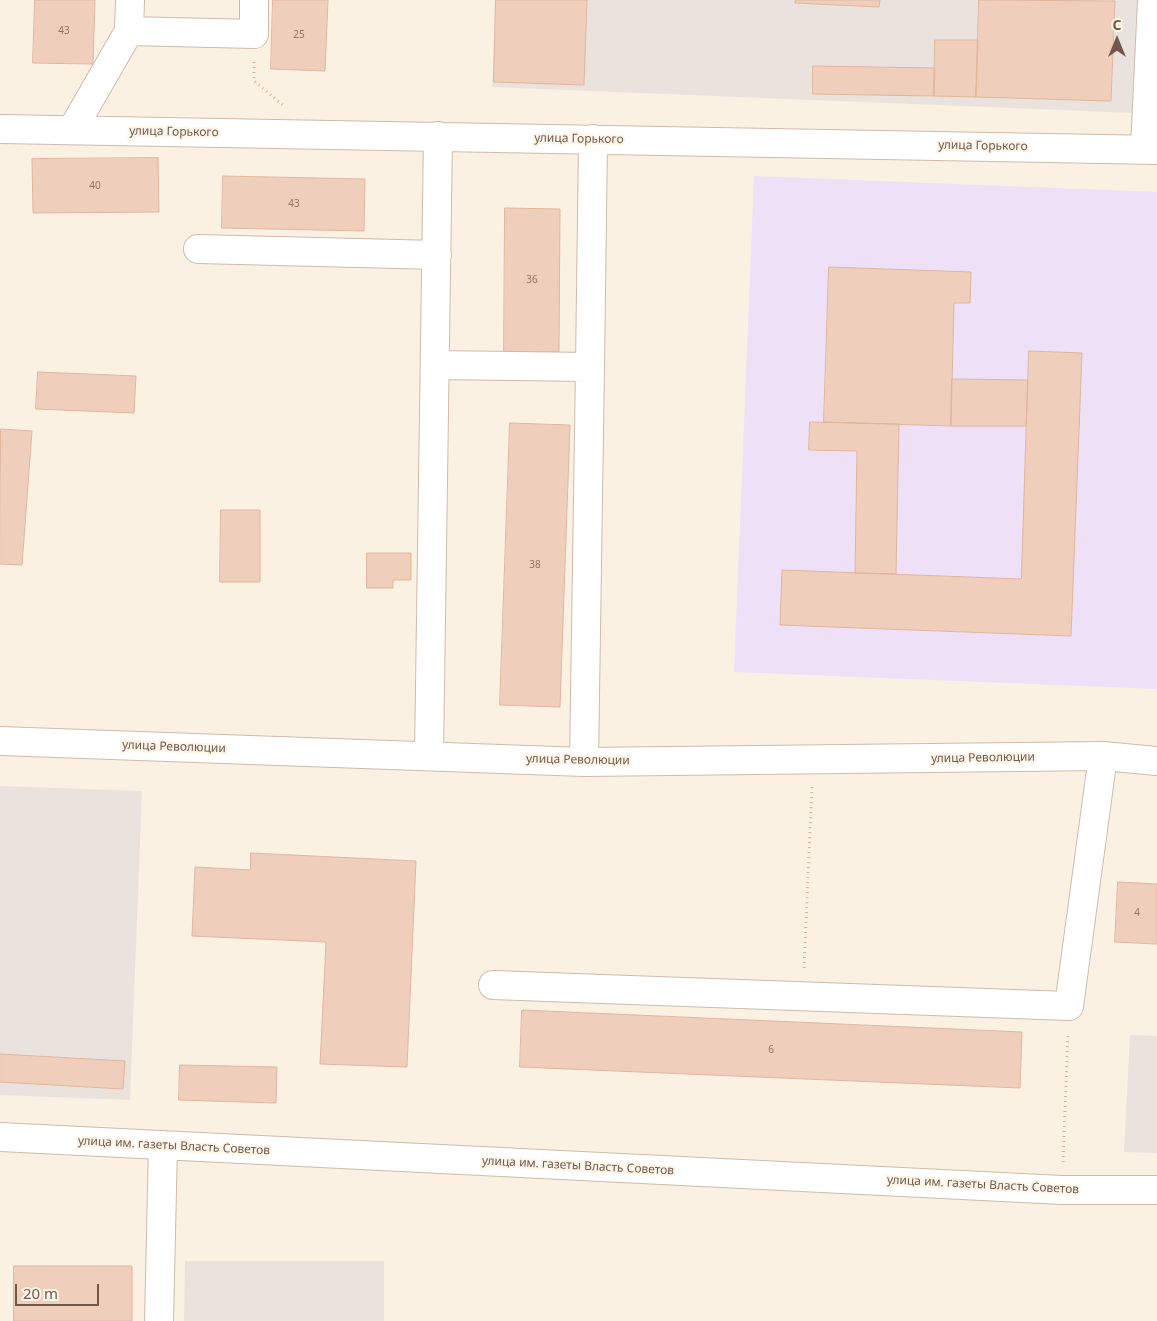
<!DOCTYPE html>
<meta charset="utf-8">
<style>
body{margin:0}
#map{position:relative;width:1157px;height:1321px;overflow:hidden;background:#fbf1e3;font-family:"Noto Sans",sans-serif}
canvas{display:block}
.north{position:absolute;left:1092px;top:15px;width:50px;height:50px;-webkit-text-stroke:4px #fef5e9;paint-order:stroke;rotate:0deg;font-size:14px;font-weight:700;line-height:20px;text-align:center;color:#71584a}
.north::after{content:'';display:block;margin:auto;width:18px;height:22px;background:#71584a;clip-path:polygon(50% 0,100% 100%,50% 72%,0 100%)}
.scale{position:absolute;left:15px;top:1284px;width:84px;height:22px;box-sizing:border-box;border:2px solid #71584a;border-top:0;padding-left:6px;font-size:15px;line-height:18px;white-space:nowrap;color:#71584a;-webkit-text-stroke:4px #fef5e9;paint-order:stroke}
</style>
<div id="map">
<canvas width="1157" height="1321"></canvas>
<div class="north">С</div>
<div class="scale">20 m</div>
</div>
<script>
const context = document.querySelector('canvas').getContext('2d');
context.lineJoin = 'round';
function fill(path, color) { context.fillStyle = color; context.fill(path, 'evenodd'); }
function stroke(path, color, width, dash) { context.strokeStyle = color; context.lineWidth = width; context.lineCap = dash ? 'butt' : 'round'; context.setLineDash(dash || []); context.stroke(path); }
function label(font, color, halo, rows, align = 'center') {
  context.font = font + ' "Noto Sans",sans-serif'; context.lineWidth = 4.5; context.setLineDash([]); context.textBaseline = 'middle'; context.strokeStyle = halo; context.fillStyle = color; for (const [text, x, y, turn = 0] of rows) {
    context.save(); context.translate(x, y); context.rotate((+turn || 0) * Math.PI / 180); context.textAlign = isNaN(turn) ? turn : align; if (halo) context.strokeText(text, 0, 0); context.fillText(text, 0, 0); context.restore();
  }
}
fill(new Path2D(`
 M495,0H1139L1134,113L492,87Z
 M0,786L142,791L130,1100L0,1095Z
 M1130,1035L1157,1036V1153L1124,1152Z
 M185,1261H384V1321H184Z`), '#eae3dd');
fill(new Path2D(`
 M754,176L1157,192V689L734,672Z`), '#eee0f7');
const building = new Path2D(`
 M35,0H95L93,64L33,63Z
 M273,0H328L325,71L271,69Z
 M496,0H587L584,85L494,82Z
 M796,0H880L879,7L795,3Z
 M979,0L1115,1L1111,101L976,97Z
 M935,40H978L976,97L934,96Z
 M813,66L935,68L934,96L813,94Z
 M158,158L159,212L33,213L32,159Z
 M223,176L365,179L364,231L222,228Z
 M505,208L560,209L559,352H504Z
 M829,267L971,272L970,303H954L951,426L824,422Z
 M1029,351L1082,353L1071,636L780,625L782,570L1021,579Z
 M38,372L136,376L134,413L36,409Z
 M952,379L1028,380L1026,426H951Z
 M810,422L899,424L896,574L855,573L857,451L809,450Z
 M510,423L570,425L560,707L500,705Z
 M1,429L32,431L22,565L0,564Z
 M221,510H260V582H220Z
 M367,553H411V580H393V588H367Z
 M251,853L416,861L407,1067L320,1064L326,942L192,936L195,867L250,870Z
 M1118,882L1157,884V944L1115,942Z
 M522,1010L1022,1032L1020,1088L520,1067Z
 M0,1054L125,1061L123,1089L0,1082Z
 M180,1065L277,1067L276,1103L179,1100Z
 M14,1266H132V1321H14Z`);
fill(building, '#efcfbc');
stroke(building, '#e0b69d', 1);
const minor = new Path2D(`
 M129,31L254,34V0
 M0,129L1157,150
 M72,130L129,31L130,0
 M1145,149L1152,0
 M198,249L437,255
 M435,365L590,367L584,762
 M590,367L593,139
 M0,741L584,762L1103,756L1157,761
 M429,755L438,136
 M493,985L1069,1006L1103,756
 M0,1137L1062,1190H1157
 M159,1321L163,1145`);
stroke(minor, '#cebbad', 30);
stroke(new Path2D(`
 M254,62V81L284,106
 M804,968L812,787
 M1063,1162L1068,1033`), '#d3b39f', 3, [1, 4]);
stroke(minor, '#fff', 28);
label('10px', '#907666', null, [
 ["43",64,31],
 ["25",299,35],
 ["40",95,186],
 ["43",294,204],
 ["36",532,280],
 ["38",535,565],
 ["4",1137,913],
 ["6",771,1050]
]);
label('12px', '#71584a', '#fef5e9', [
 ["улица Горького",174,132,1],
 ["улица Горького",579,139,1],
 ["улица Горького",983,146,1],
 ["улица Революции",174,747,2],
 ["улица Революции",983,758,-1],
 ["улица Революции",578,760,1],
 ["улица им. газеты Власть Советов",174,1146,3],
 ["улица им. газеты Власть Советов",578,1166,3],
 ["улица им. газеты Власть Советов",983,1185,3]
]);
</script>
